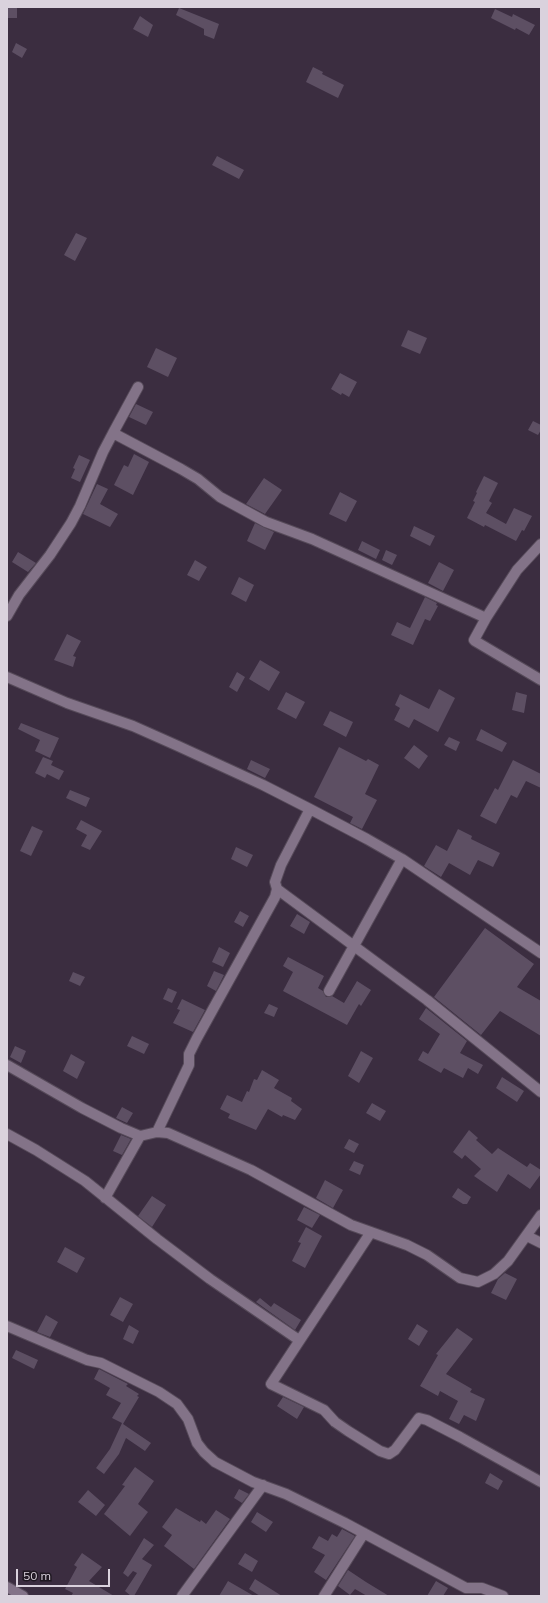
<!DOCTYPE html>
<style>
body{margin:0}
#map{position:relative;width:548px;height:1603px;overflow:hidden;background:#3b2d40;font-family:Mulish,sans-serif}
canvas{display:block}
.frame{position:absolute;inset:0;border:8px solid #dad2dd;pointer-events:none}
.scale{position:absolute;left:16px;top:1569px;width:94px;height:18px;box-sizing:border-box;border:2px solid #dad2dd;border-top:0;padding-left:5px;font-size:12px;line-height:14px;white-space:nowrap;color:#dad2dd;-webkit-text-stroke:3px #1f1821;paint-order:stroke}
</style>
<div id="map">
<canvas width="548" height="1603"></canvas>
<div class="frame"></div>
<div class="scale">50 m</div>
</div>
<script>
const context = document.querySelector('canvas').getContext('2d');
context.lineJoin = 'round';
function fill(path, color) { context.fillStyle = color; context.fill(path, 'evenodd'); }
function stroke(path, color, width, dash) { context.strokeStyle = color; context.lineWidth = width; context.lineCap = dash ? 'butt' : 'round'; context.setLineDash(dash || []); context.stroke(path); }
fill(new Path2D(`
 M7,7H17V18H7Z
 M179,8L219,24L214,39L204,35V29L176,15Z
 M495,9L512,17L513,14L535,25L529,35L516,28L515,30L491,18Z
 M140,16L153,25L148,37L133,29Z
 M16,43L27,49L22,58L12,52Z
 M313,67L323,72L322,74L344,85L338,98L306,82Z
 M217,156L244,170L239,179L212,165Z
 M76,233L87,238L75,261L64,255Z
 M408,330L427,338L420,354L401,346Z
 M156,348L177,358L168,377L147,367Z
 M340,373L357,382L349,397L342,393L341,395L331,389Z
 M136,404L153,412L146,425L129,417Z
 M533,421L541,425V430L538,435L528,430Z
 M134,454L149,462L133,495L114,485L124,465L128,467Z
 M79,455L90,460L80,482L71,478L75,469L73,468Z
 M484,476L498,483L489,501L492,503L486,513L506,524L514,508L532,516L524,531L522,530L516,541L485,525L484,527L467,518L475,502L473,501L477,493L476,492Z
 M264,478L282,490L265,514L246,504Z
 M97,484L108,489L100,504L118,514L110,527L83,514Z
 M340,492L357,501L346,522L329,514Z
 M255,523L274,532L265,550L247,541Z
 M414,526L435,536L430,546L410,536Z
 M362,541L380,550L376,559L358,550Z
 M386,550L397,555L392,565L382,560Z
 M18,552L36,563L28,572L12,562Z
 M195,560L207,567L199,581L187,575Z
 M439,562L454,570L443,591L428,583Z
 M239,577L254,585L246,602L231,594Z
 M425,597L437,603L436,605L438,606L430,621L425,619L413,645L391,635L397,622L410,628Z
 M67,634L81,641L73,656L76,657L73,667L54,660Z
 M260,660L280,672L269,691L249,679Z
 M237,672L245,677L237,692L229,687Z
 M439,689L455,698L438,732L414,719L409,728L394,720L400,708L395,705L400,694L429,709Z
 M286,692L305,702L296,719L277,709Z
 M516,692L527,695L524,713L512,710Z
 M330,711L353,722L346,737L323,725Z
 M21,723L59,738L50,758L35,751L40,740L18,729Z
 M481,729L507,743L502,752L476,740Z
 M449,737L460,742L456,751L444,745Z
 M414,745L428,756L419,769L404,758Z
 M339,747L366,761L368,759L379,765L365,794L377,800L362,829L350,823L353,817L314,797Z
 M43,757L53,761L51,765L64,771L59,780L47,774L45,778L35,773Z
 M251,760L270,769L265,778L247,769Z
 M513,760L541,774V788L526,781L517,798L511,795L496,824L480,816L495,788L498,790Z
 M70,790L90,798L86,807L66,798Z
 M81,820L102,831L90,850L81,846L87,835L76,829Z
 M32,826L43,831L31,856L20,851Z
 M458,829L472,836L471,839L500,853L493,867L478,860L470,875L449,863L441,877L424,866L436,845L447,851Z
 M236,847L253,855L247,867L231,859Z
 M240,911L249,916L243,927L234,922Z
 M297,914L310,922L304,934L290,926Z
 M485,928L534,964L517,987L541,1001V1036L500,1011L481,1035L434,997Z
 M219,947L230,953L223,967L212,962Z
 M288,957L324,976L318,988L323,991L326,997L332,996L344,1003L357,981L371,990L361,1006L359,1004L347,1025L283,991L293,972L283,966Z
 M214,971L224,975L216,991L207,986Z
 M73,972L85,977L80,986L69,981Z
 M168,988L177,992L172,1003L163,999Z
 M182,999L205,1010L193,1032L173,1023L180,1010L177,1009Z
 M269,1004L278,1008L274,1017L264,1013Z
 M426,1008L467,1041L460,1053L483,1065L478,1074L468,1068L463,1078L444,1068L441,1073L418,1060L423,1051L428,1054L440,1034L419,1019Z
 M132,1036L149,1044L144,1054L127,1046Z
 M15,1046L26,1051L21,1063L10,1057Z
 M361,1051L373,1058L359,1083L348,1076Z
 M71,1054L85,1062L77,1079L63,1071Z
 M262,1070L279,1080L274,1088L292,1098L291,1101L302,1109L295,1120L283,1115L282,1117L268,1109L256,1130L228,1118L230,1114L220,1109L227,1095L242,1102L247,1091L249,1092L254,1079L257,1080Z
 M502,1077L524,1091L517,1102L496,1088Z
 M372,1103L386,1111L380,1121L366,1113Z
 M122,1107L133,1113L127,1123L116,1118Z
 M469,1130L478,1138L476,1140L492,1154L498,1148L527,1167L530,1163L541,1170V1174L530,1189L508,1174L497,1192L474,1176L481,1169L465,1155L462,1159L453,1152Z
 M121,1135L131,1139L122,1155L113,1151Z
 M349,1139L359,1144L354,1153L344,1148Z
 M354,1161L364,1165L360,1175L349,1170Z
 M325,1180L343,1190L333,1208L316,1198Z
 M458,1188L471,1197L467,1204H463L452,1197Z
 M152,1196L166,1205L152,1227L138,1216Z
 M304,1207L320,1215L312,1228L297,1220Z
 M306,1227L322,1236L305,1268L292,1261L301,1243L298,1242Z
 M65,1247L85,1258L77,1273L57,1262Z
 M505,1273L517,1279L506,1300L491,1293L498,1279Z
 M120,1297L133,1304L123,1322L110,1315Z
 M260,1298L271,1307L274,1303L301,1320L295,1330L256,1302Z
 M46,1315L58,1322L50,1337L37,1332Z
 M417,1324L428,1331L419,1346L408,1339Z
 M129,1325L139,1331L133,1344L123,1339Z
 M457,1328L473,1339L446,1374L472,1389L470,1392L485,1399L476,1421L464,1415L459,1424L449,1419L458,1401L440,1391L438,1396L420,1386L438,1355L436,1354Z
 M16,1350L38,1360L34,1369L12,1358Z
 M99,1369L128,1384L126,1386L139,1394L137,1396L139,1397L123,1424L151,1443L145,1451L126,1438L119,1454L104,1474L96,1468L110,1449L122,1423L112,1418L121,1403L106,1395L110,1388L94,1379Z
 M283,1397L304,1407L297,1419L277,1406Z
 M135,1467L154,1481L138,1504L148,1512L130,1536L104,1514L125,1486L122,1485Z
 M490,1473L503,1481L498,1490L485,1483Z
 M239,1489L249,1494L242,1503L234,1498Z
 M88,1490L105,1505L96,1516L78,1502Z
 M176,1508L200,1522L201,1520L206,1524L216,1510L230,1519L194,1569L164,1546L172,1535L162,1527Z
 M257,1512L273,1522L266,1532L251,1522Z
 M342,1529L355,1536L326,1580L314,1572L325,1555L312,1548L319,1536L328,1541L332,1534L337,1537Z
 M144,1538L154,1545L142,1559L152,1565L134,1596H131L125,1591L137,1573L133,1571L128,1577L123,1573Z
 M82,1553L102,1567L89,1581L114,1596H71L73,1593L65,1589L77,1567L74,1565Z
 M245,1553L258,1561L252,1572L238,1564Z
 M348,1570L366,1582L389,1596H367L355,1589L350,1595L338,1586Z
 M255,1579L282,1596H260L249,1589Z
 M228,1581L254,1596H219Z
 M436,1581L448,1588L443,1596H427Z`), '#5d4f63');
const minor = new Path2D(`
 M138,387L113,433L181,469L198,479L220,497L266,522L312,539L486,618
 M541,544L517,570L486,618L474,640L475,641L541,680
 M7,616L19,595L50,555L71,523L80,506L103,452L113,433
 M7,677L67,703L133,726L178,746L263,785L310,809L367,839L402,859L541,953
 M277,889L427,1000L541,1092
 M329,991L402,859
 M7,1065L82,1108L121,1128L140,1136L157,1132L168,1133L251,1170L351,1225L407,1245L427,1255L460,1278L478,1282L494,1274L508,1261L541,1215
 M157,1132L189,1065V1054L197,1038L275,897L277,889L275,882L281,865L310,809
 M7,1134L36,1150L85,1181L157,1239L210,1279L299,1340
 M105,1198L140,1136
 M371,1232L271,1384L324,1410L335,1422L348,1431L380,1451L389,1454L395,1450L419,1418L427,1420L460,1437L541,1482
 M527,1236L541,1243
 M7,1326L87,1360L101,1363L159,1392L177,1404L188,1419L197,1443L204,1452L215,1462L253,1482L286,1494L345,1523L466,1588H482L503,1596
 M7,1587L23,1596
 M182,1596L263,1485
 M324,1596L364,1533`);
stroke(minor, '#564a59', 12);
stroke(minor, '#837388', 10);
</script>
